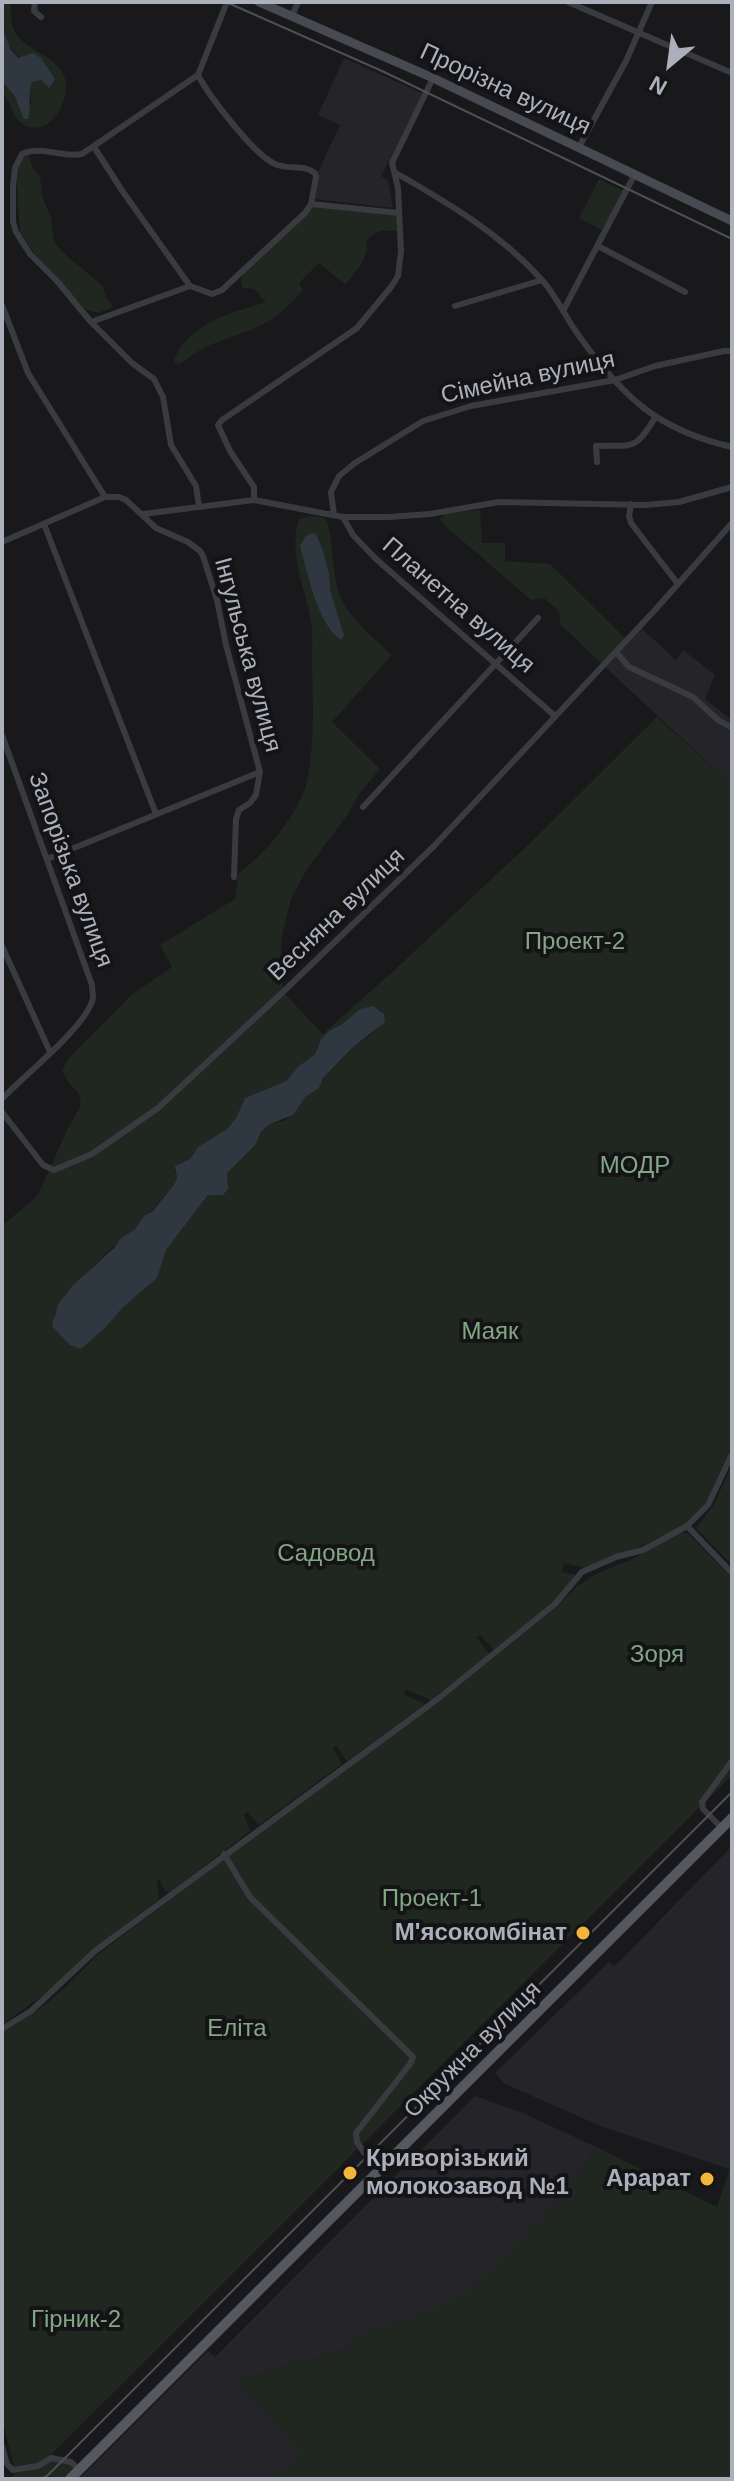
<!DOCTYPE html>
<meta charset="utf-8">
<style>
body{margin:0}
#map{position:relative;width:734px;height:2481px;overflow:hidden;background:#19191c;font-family:Helvetica,sans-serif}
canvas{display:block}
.frame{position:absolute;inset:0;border:4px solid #acb0bb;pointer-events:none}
.north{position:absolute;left:630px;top:24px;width:80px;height:80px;-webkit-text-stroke:6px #141417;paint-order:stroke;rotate:209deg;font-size:22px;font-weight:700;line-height:32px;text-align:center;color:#acb0bb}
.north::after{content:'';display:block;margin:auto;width:28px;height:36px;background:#acb0bb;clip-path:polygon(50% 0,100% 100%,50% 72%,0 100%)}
</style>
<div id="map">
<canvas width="734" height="2481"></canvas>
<div class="frame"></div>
<div class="north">N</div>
</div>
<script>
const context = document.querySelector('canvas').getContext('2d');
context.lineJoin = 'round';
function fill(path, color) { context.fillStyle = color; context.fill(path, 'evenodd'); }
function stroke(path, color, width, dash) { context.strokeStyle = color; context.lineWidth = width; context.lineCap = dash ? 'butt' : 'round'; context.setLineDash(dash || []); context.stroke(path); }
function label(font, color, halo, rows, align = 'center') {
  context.font = font + ' Helvetica,sans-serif'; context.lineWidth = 8; context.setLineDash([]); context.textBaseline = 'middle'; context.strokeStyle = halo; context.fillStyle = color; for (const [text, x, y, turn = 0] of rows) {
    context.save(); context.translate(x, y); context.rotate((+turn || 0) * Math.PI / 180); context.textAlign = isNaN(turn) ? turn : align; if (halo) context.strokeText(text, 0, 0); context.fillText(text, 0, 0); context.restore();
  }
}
fill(new Path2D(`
 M344,58L426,95L392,163L388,162L381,176L388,180L393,208L315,199L319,170L340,125L318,115Z
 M639,626L676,660L683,650L715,675L705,699L732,720V785L603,665Z
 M732,1846V2170L603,2127L505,2084L495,2073L609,1962L614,1966L622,1959Z
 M475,2096L523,2113L596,2147L565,2196L460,2299L366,2334L353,2341L344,2350L240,2379L238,2383L303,2452L275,2479H79L208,2351L215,2357Z`), '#252529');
fill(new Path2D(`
 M2,2H11C11,12 10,23 15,32C28,55 68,56 66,89C64,113 42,142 18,120C13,115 12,109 9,103C4,94 2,91 2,81L11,90L17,103L32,105L29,90L32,82L41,80L45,84L55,79C14,56 2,52 2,2Z
 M28,154L33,169L40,176L42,196L51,217L54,242L66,255L103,286L106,298L112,305L111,308L98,313L85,309L37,257L20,233L16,173L23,157Z
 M599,179L626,192L605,232L579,218Z
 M311,204L399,213V231C386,231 373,228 367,242C367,261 357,271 345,284L319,263L299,283L303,290C271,328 253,328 210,345C199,349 189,359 178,365L174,361C186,324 233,312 266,302L254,289L243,288L241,284L242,271Z
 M480,510L482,543H505V561L550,564L627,640L603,665L560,624L559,611L544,598L531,600L442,523L440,519L446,514Z
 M310,516L325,518C333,530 332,574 339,593C348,618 373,637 392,655L332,722L380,769L361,791L348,814L307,869L291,899L281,941L283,992L323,1034L401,964L529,844L657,717L732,785V1447L705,1504L683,1526L637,1548L585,1568L564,1563L562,1572L576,1575C561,1604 519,1629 494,1650L480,1635L476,1637L490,1655L431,1700L407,1690L403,1694L425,1704L347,1761L336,1745L333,1748L342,1764L259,1825L248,1812L244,1815L250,1831L170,1892L165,1891L159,1879L157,1880L159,1899L85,1956L66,1978L2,2025V1226L38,1195L67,1130L81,1105L79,1094L69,1083L62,1071L68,1059L131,995L172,967L160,945L235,899L238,874C264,855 300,813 307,781C315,744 313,702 312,664C312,650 313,635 311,621C305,587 288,553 299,519ZM360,1009L381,1010L385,1018L372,1034L352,1048L323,1078L319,1088L305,1097L286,1120L270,1124L261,1133L255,1145L227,1173L226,1182L215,1194L208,1195L166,1250L157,1278L122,1308L107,1326L81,1349L54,1313L72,1286L126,1235C144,1224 160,1200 175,1183L177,1178L175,1170L190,1159L198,1147L227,1129L236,1118L245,1098L286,1081L298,1067L315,1054L319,1042L329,1031L341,1025Z
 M732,1465V1565L696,1528L713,1506Z
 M681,1532L689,1534L732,1578V1775L48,2458L38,2464L14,2467L2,2418V2033C12,2025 23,2019 35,2012C58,1996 78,1975 97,1955L346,1768L435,1705L558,1606L577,1586L598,1573L628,1561Z
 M596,2147L717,2207L729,2170H732V2479H275L302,2452L237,2382L240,2379L344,2350L353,2341L366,2334L460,2298L565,2196Z
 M52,2460L69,2464L74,2469L64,2479H10L16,2473L40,2468Z`), '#1f2720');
fill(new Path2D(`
 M2,27L11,50L18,58L33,53L41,58L55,79L49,88L41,80L32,82C27,94 32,106 28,119H24L14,95L2,81Z
 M312,533L316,534L323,551L329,574L330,590L344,636L341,640C317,624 308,573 300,546L306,536Z
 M373,1006L384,1014L385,1022L352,1048L323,1078L319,1088L305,1097L293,1115L270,1124L261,1132L256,1144L227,1173L228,1189L223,1195H208L166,1250L157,1278L122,1308L107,1326L81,1349L70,1345L52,1326L58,1305L72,1286L114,1248L120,1239L135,1229L144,1216L152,1212L175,1183L177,1178L175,1166L190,1159L198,1147L227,1129L236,1118L245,1098L286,1081L298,1067L315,1054L321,1039L329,1031L341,1025L360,1009Z`), '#2f3840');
stroke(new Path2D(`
 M35,2L34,11L41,17
 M568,2L732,73
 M292,16L298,2
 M579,147L626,61L652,2
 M396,173C448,203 501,234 542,280C557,297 566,318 579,336C623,397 657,430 732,447
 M311,204L399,213
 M598,246L685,292
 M190,286L212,294L222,290L305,213L311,204L316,177L315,173C302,163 286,171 273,163C252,152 209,96 198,75
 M2,305L28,373L105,497
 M455,306L542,280
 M563,311L635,174
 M91,322L190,286L123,192L94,147
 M597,462L596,446C635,445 634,451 655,418
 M254,500V487L230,451L218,425L222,420L357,328L391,287L398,276L401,251L398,188L392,163L433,78
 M631,504L629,516L631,523L678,584
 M199,506L196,486L171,445L163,397L154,379L132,363L91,322L57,281L30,254L16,232L13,222V187L15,168L22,154C41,145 62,158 82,154L198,75L227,2
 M143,514L254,500L343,517H389L430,514L499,502L645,505L679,502L732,487
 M334,515L331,492L339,476L355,463L423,421L471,406L615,380L655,366L724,351H732
 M343,517L353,535L376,559L555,716
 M44,524L156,814
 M2,542L105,497H119L126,500L156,528L188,542L200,551L203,556L217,600L226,645L260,772L256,795L250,803L239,810L236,819L234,877
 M616,652L629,667L693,697L718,720L732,728
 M2,735L92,985C92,989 93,993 93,997C90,1024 22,1077 2,1099
 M363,807L538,618
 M47,859L260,772
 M2,946L50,1052
 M2,1112L43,1165L54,1170L92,1154L158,1108L283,992L434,846L655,610L732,523
 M687,1526L732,1573
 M722,1828L703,1809L702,1802L732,1761
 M224,1854L250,1897L413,2057L410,2064L356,2133L357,2142L378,2173
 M2,2029L31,2011L95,1951L439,1698L555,1604L582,1572L616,1557L643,1550L687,1526L708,1505L732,1454
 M2,2446L7,2464L13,2470L38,2466L51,2458L71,2462L79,2470`), '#3a3b41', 6);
stroke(new Path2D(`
 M259,2L433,78L732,221`), '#484a51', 9);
stroke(new Path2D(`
 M70,2479L732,1818`), '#565860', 10);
stroke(new Path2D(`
 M226,2L382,71L732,239
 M41,2479L47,2476L732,1792`), '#4d4f56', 2);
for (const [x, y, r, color] of [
 [583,1933,8,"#f3b63a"],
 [350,2173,8,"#f3b63a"],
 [707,2179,8,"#f3b63a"]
]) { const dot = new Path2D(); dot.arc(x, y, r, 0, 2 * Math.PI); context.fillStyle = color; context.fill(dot); stroke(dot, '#141417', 3); }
label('24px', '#acb0bb', '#141417', [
 ["Прорізна вулиця",505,90,25],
 ["Сімейна вулиця",528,378,-12],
 ["Планетна вулиця",458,606,41],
 ["Інгульська вулиця",247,655,75],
 ["Запорізька вулиця",70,870,70],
 ["Весняна вулиця",337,915,-44],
 ["Окружна вулиця",473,2050,-45]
]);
label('24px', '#83a685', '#141417', [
 ["Проект-2",575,942],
 ["МОДР",635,1166],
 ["Маяк",490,1332],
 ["Садовод",326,1554],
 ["Зоря",657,1655],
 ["Проект-1",432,1899],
 ["Еліта",237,2029],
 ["Гірник-2",76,2320]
]);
label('bold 24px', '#acb0bb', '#141417', [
 ["М'ясокомбінат",567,1933],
 ["Криворізький",366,2159,"left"],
 ["молокозавод №1",366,2187,"left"],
 ["Арарат",691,2179]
], 'right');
</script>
